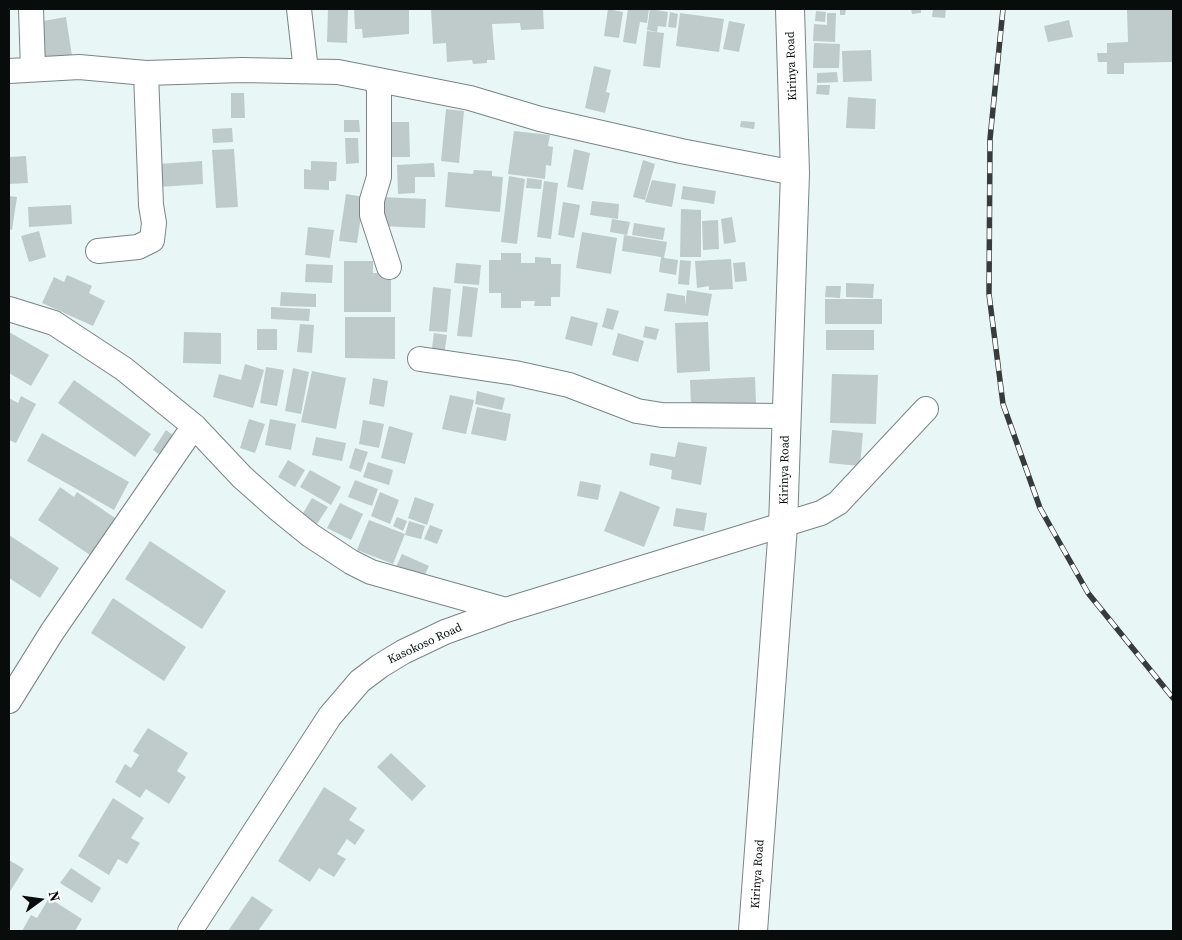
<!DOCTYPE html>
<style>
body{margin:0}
#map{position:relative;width:1182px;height:940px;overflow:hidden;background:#e9f6f6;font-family:"Source Serif 4",serif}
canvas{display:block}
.frame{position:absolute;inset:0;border:10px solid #080d0c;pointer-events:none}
.north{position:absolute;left:15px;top:875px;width:50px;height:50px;-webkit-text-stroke:4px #fff;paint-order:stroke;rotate:76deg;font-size:14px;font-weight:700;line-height:20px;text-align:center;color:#080d0c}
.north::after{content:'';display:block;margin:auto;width:18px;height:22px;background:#080d0c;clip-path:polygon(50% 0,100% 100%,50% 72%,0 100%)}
</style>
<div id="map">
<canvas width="1182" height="940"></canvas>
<div class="frame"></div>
<div class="north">N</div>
</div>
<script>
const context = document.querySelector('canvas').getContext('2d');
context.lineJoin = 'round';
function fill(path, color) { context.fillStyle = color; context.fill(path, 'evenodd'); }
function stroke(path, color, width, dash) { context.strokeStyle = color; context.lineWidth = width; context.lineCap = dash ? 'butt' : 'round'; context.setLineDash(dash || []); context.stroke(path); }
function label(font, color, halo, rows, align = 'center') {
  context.font = font + ' "Source Serif 4",serif'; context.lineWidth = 4.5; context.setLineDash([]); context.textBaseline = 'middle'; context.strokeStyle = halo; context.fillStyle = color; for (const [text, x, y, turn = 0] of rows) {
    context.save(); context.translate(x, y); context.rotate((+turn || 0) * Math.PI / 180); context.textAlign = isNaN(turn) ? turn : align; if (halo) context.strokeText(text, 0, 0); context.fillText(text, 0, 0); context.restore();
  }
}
fill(new Path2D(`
 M328,9H348L347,43L327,42Z
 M354,9H409V34L363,38L362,29H355Z
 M431,9H543L544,29L521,30L520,23L492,24L495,60H487V63L473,64L472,60L447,62L446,43L433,44Z
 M608,9L623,12L619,38L604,36Z
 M628,9H649L647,23L640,22L636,44L623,42Z
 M650,9L668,12L666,27L658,26L657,32L647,30Z
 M840,9H846L845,15H840Z
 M911,9H921V13L912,14Z
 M933,9H946L945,18L932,17Z
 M1127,9H1173V62L1124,63V74H1107V62H1098L1097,53H1107V43L1128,42Z
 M816,11L826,12L825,22L815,21Z
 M670,12L678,14L676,28L668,27Z
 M680,13L724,19L719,52L676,46Z
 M827,13H836L835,42L813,41L814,24L827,25Z
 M66,17L72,56L43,61L37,22Z
 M1069,20L1073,37L1048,42L1044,26Z
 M729,21L745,24L739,52L723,49Z
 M647,31L664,33L660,68L643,66Z
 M814,43L840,44L839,68H813Z
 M871,50L872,81L843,82L842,51Z
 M594,66L611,70L606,92L610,93L605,113L585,108Z
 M837,72L838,82L817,83V73Z
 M817,85H830L829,95L816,94Z
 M231,93H244L245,118H231Z
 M848,97L876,99L875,129L846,128Z
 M446,109L464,111L459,163L441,161Z
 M344,120H359L360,132H344Z
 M741,121L755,122L754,129L740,127Z
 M389,122H409L410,157H390Z
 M232,128L233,142L213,143L212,129Z
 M514,131L550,135L548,146L553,147L551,166L546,165L545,179L508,174Z
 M345,138H358L359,163L346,164Z
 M234,149L238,207L216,208L212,150Z
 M574,149L590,153L583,190L567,187Z
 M26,156L28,183L9,184V157Z
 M643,160L655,164L645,200L633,197Z
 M202,161L203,184L159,187L158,164Z
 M311,161L337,162L336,181H329V190L304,189V169L311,170Z
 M434,163L435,177H415V193L398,194L397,165Z
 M474,170L492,171V176L503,177L500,212L445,207L448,172L473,174Z
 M509,176L525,179L517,244L501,242Z
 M527,178L542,180L541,189L526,188Z
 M652,180L676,184L672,207L645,202Z
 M544,181L558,183L551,239L537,237Z
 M683,186L716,191L714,204L681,199Z
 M346,194L364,197L357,243L339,241Z
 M9,196L17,197L12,230L9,229Z
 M381,197L426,199L425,228L380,226Z
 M592,201L619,204L618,219L590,215Z
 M563,202L580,205L574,238L558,235Z
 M71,205L72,224L29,227L28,207Z
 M681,209L701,210V257H680Z
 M732,217L736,242L724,244L721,219Z
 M612,219L630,222L627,235L610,232Z
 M718,220L719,249L703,250L702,221Z
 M634,223L665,228L663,240L632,235Z
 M308,227L334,230L330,258L305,255Z
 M39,231L46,257L29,262L21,236Z
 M582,232L617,238L611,274L576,268Z
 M624,235L667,242L664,258L678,260L676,275L659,272L661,257L622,251Z
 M501,253H521V263H535V257L551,258V264H561L560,297H551V306H534L535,301H521V308H501V293H489V260H501Z
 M731,259L733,289L709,290V286L697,288L695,261Z
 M680,260L691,261L689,285L678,284Z
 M344,261H373V273H391V312H344Z
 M745,262L747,281L735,282L733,263Z
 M456,263L481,265L479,285L454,283Z
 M306,264L333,265L332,283L305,282Z
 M67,275L92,286L89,293L105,301L93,326L42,303L54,277L64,282Z
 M846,283L874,284L873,298L846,297Z
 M463,286L478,288L472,337L457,336Z
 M826,286H841L840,298L825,297Z
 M433,287L451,289L447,332L429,331Z
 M687,290L712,294L708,316L664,311L667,293L685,296V306Z
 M281,292L316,294V307L280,306Z
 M825,299H882V324H825Z
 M271,307L310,309L309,321L271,319Z
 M607,308L619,311L613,330L602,327Z
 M571,316L598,323L592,346L565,339Z
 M345,317H395V359L345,358Z
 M708,322L710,371L677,373L675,323Z
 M300,324L314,325L312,353L297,352Z
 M645,326L659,329L656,340L643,337Z
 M257,329H277V350H257Z
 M826,330H874V350H826Z
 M9,332L49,355L31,386L9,373Z
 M184,332L221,333V364L183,363Z
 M434,333L447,335L444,356L431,355Z
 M618,333L644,341L638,362L612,355Z
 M245,364L264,370L253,408L213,397L219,374L241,380Z
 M266,367L284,370L277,406L260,403Z
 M293,368L309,372L301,414L285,411Z
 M312,371L346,378L336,429L301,422Z
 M832,374L878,375L876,424L830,423Z
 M755,377L756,404L691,406L690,380Z
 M373,378L388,381L384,407L369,404Z
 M74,380L151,434L135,457L58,403Z
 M477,391L505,398L502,410L475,404Z
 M450,395L474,400L466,434L442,429Z
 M21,396L36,404L16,443L9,440V398L18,403Z
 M477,407L511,414L506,441L471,434Z
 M249,419L265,424L255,453L240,448Z
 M270,419L296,424L291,450L265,445Z
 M363,420L384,424L379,448L359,444Z
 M389,426L413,433L405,464L381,458Z
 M166,430L177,438L164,458L153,450Z
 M832,430L863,433L860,466L829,463Z
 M42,433L129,482L114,510L27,461Z
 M316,437L346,443L342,461L312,455Z
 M678,442L707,447L701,485L671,479L672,470L649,465L651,453L675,457Z
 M355,448L368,452L361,472L349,468Z
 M288,460L305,470L295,487L278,477Z
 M368,462L393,470L389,485L363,477Z
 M310,470L341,487L331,505L300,487Z
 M355,480L378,489L372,506L348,497Z
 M580,481L601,485L598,500L577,496Z
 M60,487L74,497L77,492L118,520L93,557L38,520Z
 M620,491L660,507L644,547L604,531Z
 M380,492L399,500L390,524L371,516Z
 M415,497L434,504L427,525L408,518Z
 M312,498L328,507L317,524L302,515Z
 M340,503L363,514L351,540L327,528Z
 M676,508L707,513L704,531L673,526Z
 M397,517L407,521L403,531L393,526Z
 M369,520L405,534L393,564L357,550Z
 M409,521L425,526L421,539L405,535Z
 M430,525L443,530L437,544L424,539Z
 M9,535L59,568L40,598L9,578Z
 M150,541L226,591L202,629L125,579Z
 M402,554L429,566L423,579L396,567Z
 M113,598L186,647L164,681L91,633Z
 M148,728L188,753L177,771L186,777L169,804L146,789L140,798L115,782L125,764L131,768L139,755L133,751Z
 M391,753L426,786L412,801L377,767Z
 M324,787L357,808L349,820L365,830L355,845L347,839L337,854L346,859L334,877L319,868L310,882L278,861Z
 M113,798L144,818L131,838L140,843L127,864L118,859L109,875L78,856Z
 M9,860L24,869L9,893Z
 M71,868L101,888L92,903L60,883Z
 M252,896L273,910L258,931H228Z
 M49,898L82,919L75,931H22L31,915L37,918Z`), '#becbca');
const street = new Path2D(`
 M31,9L33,69
 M299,9L306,71
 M9,71L79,67L146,73L242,70L338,72L470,98L540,119L681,151L795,173
 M379,80V177L372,200V215L389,267
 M98,251L138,247L152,240L154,223L151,205L146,73
 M9,309L54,323L124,369L194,426L242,477L278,509L310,535L351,562L371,572L506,610
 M420,359L515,373L569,385L637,411L662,415L786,416
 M9,701L52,632L194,426
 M190,931L330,716L360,681L380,666L403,652L445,632L506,610L821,513L838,503L926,409`);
const secondary = new Path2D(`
 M753,931L783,526L795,173L790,9`);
stroke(street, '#798585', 26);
stroke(secondary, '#798585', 30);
stroke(street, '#fff', 24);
stroke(secondary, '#fff', 28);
const rail = new Path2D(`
 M1003,9L990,139L989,294L1003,404L1040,508L1088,593L1173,698`);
stroke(rail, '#353c3b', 5.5);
stroke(rail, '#fff', 4, [11]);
label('12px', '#080d0c', '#fff', [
 ["Kirinya Road",792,66,-92],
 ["Kirinya Road",785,470,-89],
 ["Kasokoso Road",425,644,-25],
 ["Kirinya Road",758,874,-86]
]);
</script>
